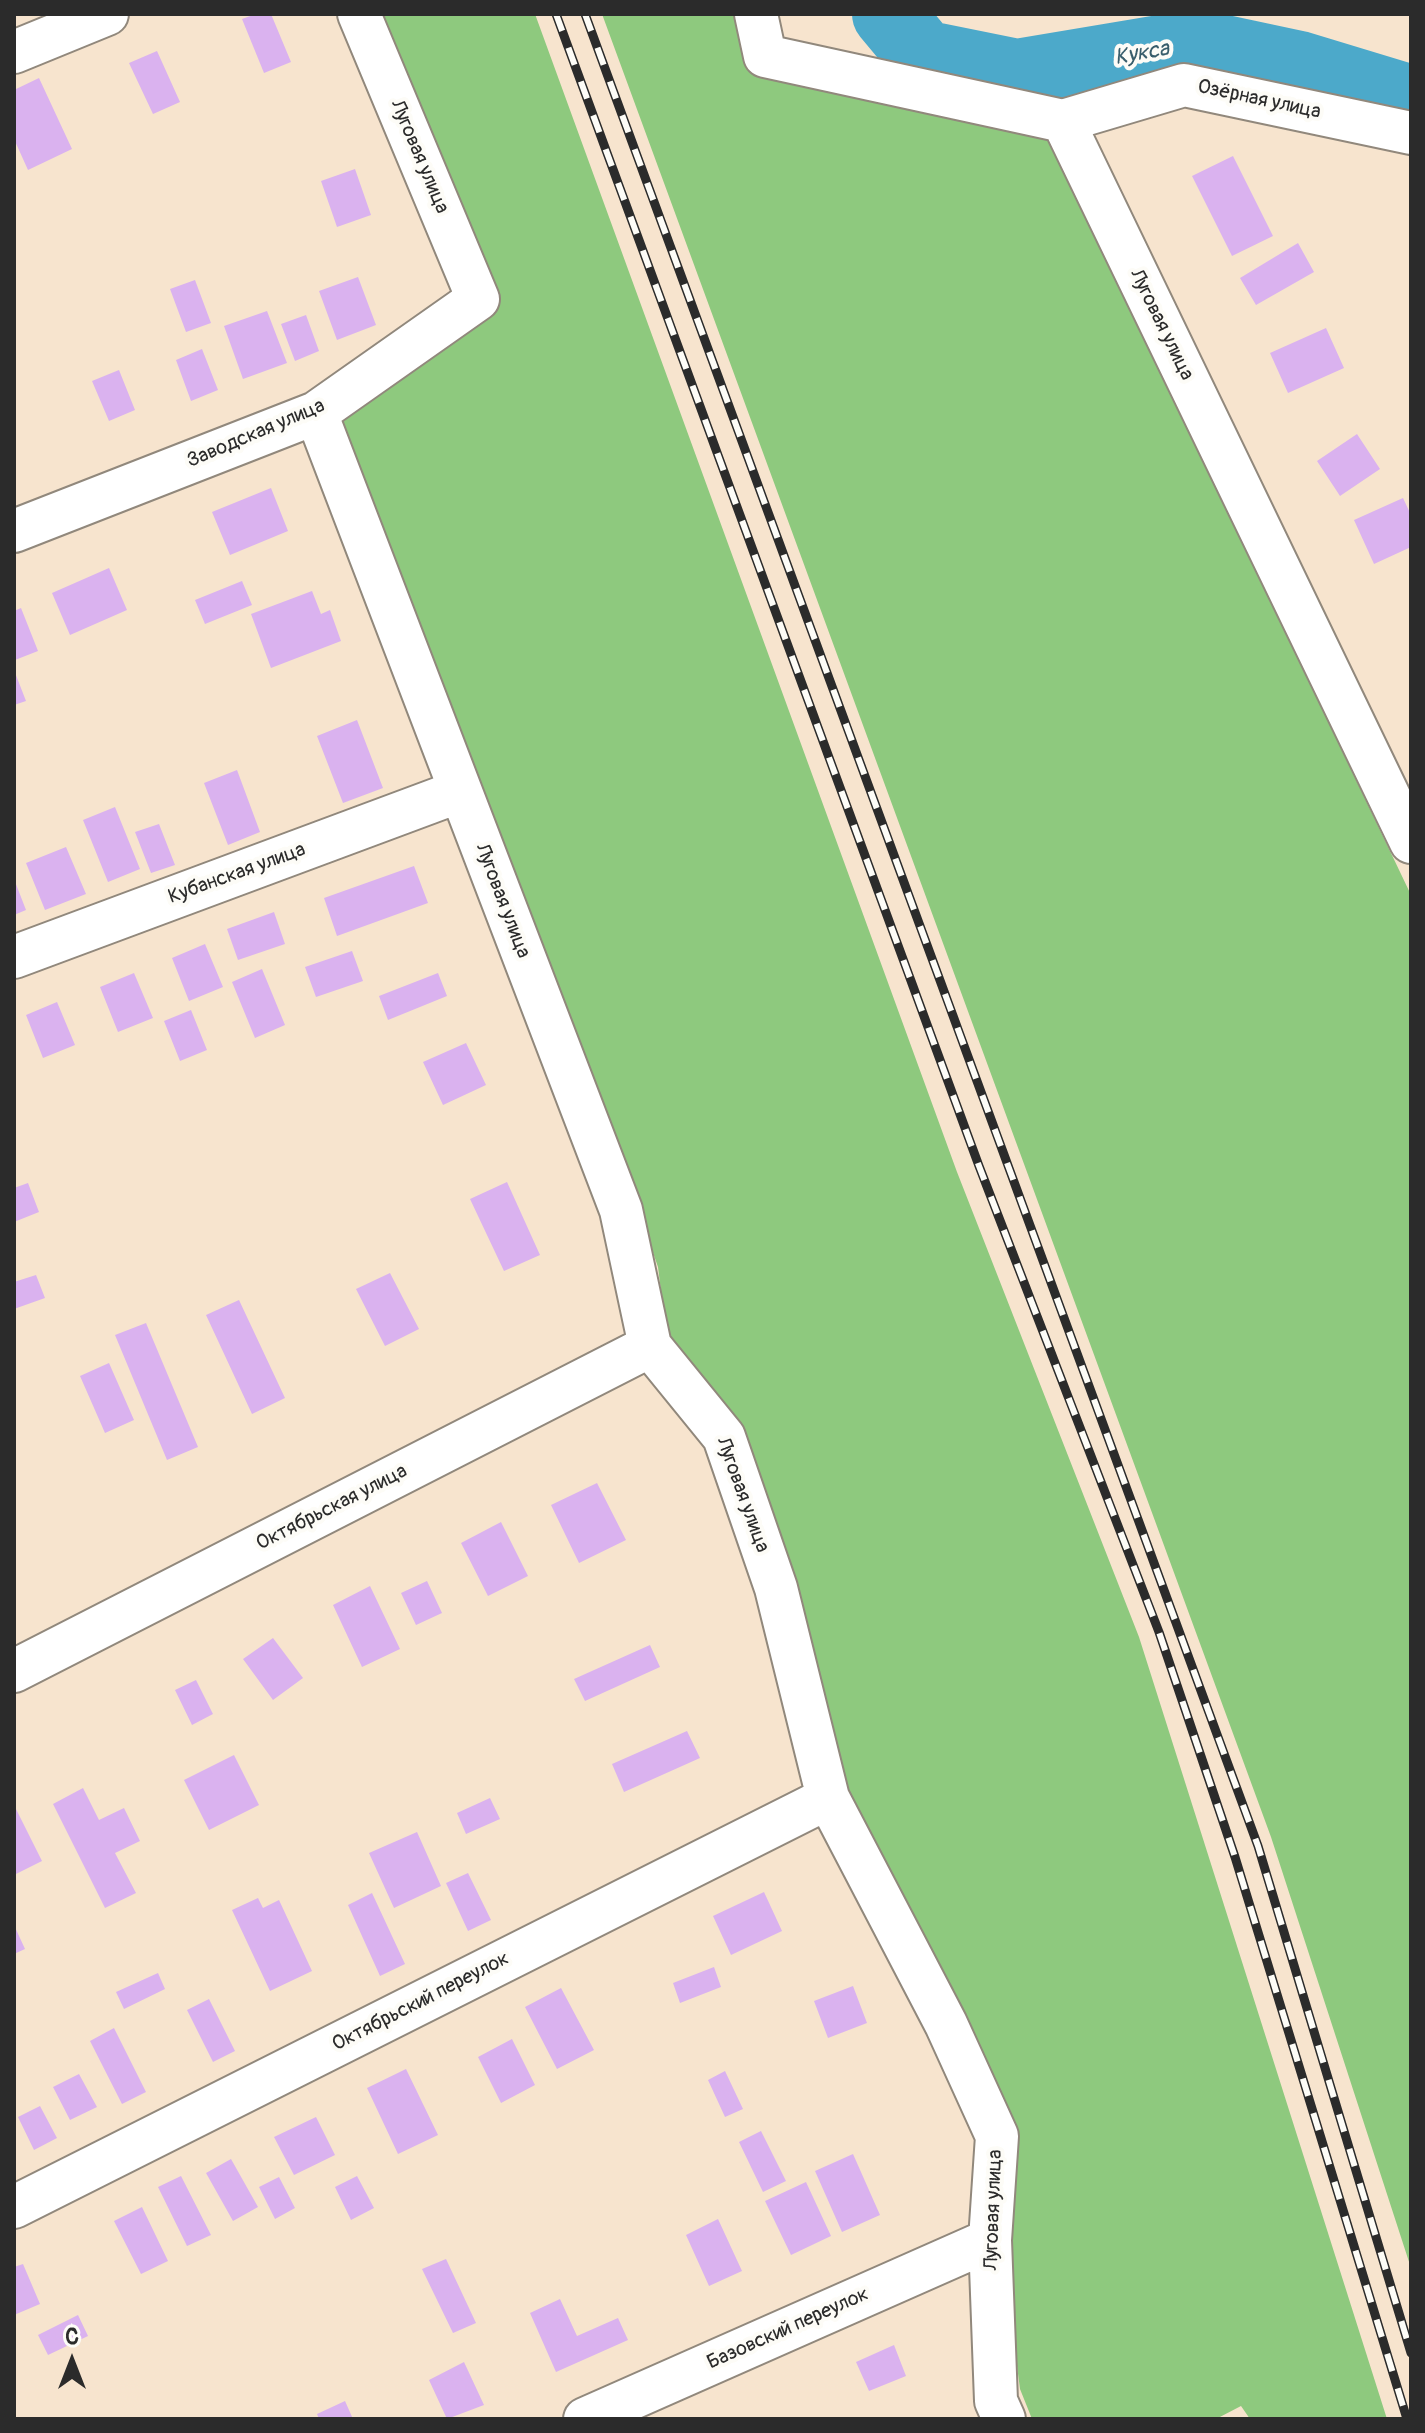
<!DOCTYPE html>
<meta charset="utf-8">
<style>
body{margin:0}
#map{position:relative;width:1425px;height:2433px;overflow:hidden;background:#f7e4ce;font-family:Pangolin,sans-serif}
canvas{display:block}
.frame{position:absolute;inset:0;border:16px solid #2b2b2b;pointer-events:none}
.north{position:absolute;left:32px;top:2321px;width:80px;height:80px;-webkit-text-stroke:6px #fdfcf7;paint-order:stroke;rotate:0deg;font-size:22px;font-weight:700;line-height:32px;text-align:center;color:#2b2b2b}
.north::after{content:'';display:block;margin:auto;width:28px;height:36px;background:#2b2b2b;clip-path:polygon(50% 0,100% 100%,50% 72%,0 100%)}
</style>
<div id="map">
<canvas width="1425" height="2433"></canvas>
<div class="frame"></div>
<div class="north">С</div>
</div>
<script>
const context = document.querySelector('canvas').getContext('2d');
context.lineJoin = 'round';
function fill(path, color) { context.fillStyle = color; context.fill(path, 'evenodd'); }
function stroke(path, color, width, dash) { context.strokeStyle = color; context.lineWidth = width; context.lineCap = dash ? 'butt' : 'round'; context.setLineDash(dash || []); context.stroke(path); }
function label(font, color, halo, rows, align = 'center') {
  context.font = font + ' Pangolin,sans-serif'; context.lineWidth = 8; context.setLineDash([]); context.textBaseline = 'middle'; context.strokeStyle = halo; context.fillStyle = color; for (const [text, x, y, turn = 0] of rows) {
    context.save(); context.translate(x, y); context.rotate((+turn || 0) * Math.PI / 180); context.textAlign = isNaN(turn) ? turn : align; if (halo) context.strokeText(text, 0, 0); context.fillText(text, 0, 0); context.restore();
  }
}
fill(new Path2D(`
 M378,14H535L957,1172L1139,1637L1387,2419H1250L1241,2406L1216,2419H1032L1020,2389L1003,2258L1016,2156L847,1792L667,1340L658,1267L634,1198L335,421L492,314L487,264Z
 M602,14H744L755,52L775,80L1050,139L1411,895V2268L1271,1837Z`), '#8ec97e');
stroke(new Path2D(`
 M888,14L923,56L1017,75L1196,45L1299,67L1411,101`), '#4ca9ca', 72);
fill(new Path2D(`
 M256,14H271L291,62L264,73L242,19Z
 M157,51L180,102L153,114L129,63Z
 M39,78L72,149L28,170L14,139V90Z
 M1233,156L1273,236L1232,256L1192,176Z
 M355,169L371,215L337,227L321,181Z
 M1298,243L1314,272L1256,305L1240,278Z
 M358,277L376,325L337,340L319,291Z
 M195,280L211,323L186,332L170,289Z
 M267,311L287,363L243,379L224,326Z
 M306,315L319,351L295,361L281,324Z
 M1326,328L1344,368L1288,393L1270,353Z
 M202,349L218,390L191,401L176,360Z
 M119,370L135,410L109,421L92,381Z
 M1357,434L1380,469L1340,496L1317,461Z
 M271,488L288,531L230,555L212,512Z
 M1403,498L1411,515V547L1374,564L1354,520Z
 M109,568L127,610L70,635L52,593Z
 M242,581L252,605L205,624L195,600Z
 M312,591L321,614L330,610L341,641L271,668L251,614Z
 M21,608L38,651L15,660L14,611Z
 M14,670L26,701L14,705Z
 M357,720L383,788L343,803L317,736Z
 M237,770L260,832L228,845L204,783Z
 M115,807L140,869L108,882L83,820Z
 M159,824L175,865L151,873L135,832Z
 M66,847L86,894L45,910L26,863Z
 M414,866L428,903L337,936L324,898Z
 M14,879L26,910L14,915Z
 M274,912L285,944L238,960L227,929Z
 M205,944L223,987L189,1001L172,958Z
 M352,951L363,981L316,997L305,967Z
 M262,969L285,1025L255,1038L232,982Z
 M134,973L153,1018L118,1032L100,987Z
 M438,973L447,996L388,1020L379,996Z
 M57,1002L75,1045L43,1058L26,1015Z
 M191,1010L207,1050L180,1061L164,1021Z
 M466,1043L486,1085L443,1105L423,1062Z
 M507,1182L540,1255L504,1271L470,1199Z
 M28,1183L39,1212L14,1222V1188Z
 M390,1273L419,1329L385,1346L356,1289Z
 M36,1275L45,1298L14,1309V1282Z
 M239,1300L285,1398L252,1414L206,1315Z
 M146,1323L198,1447L167,1460L115,1335Z
 M109,1363L134,1420L105,1433L80,1376Z
 M597,1483L626,1540L579,1563L551,1505Z
 M501,1522L528,1576L488,1596L461,1543Z
 M427,1581L442,1613L416,1625L401,1593Z
 M370,1586L400,1649L362,1667L333,1605Z
 M273,1638L303,1678L273,1700L243,1659Z
 M650,1645L660,1667L585,1701L574,1679Z
 M196,1680L213,1714L192,1725L175,1690Z
 M687,1731L700,1758L624,1792L612,1764Z
 M234,1755L259,1805L209,1830L184,1780Z
 M83,1788L99,1820L124,1808L140,1841L115,1853L136,1893L105,1908L53,1804Z
 M490,1798L500,1819L466,1834L457,1813Z
 M14,1805L42,1861L14,1875Z
 M417,1832L441,1886L394,1908L369,1853Z
 M468,1873L491,1920L468,1931L446,1883Z
 M764,1892L782,1931L731,1955L713,1916Z
 M372,1893L405,1964L380,1976L348,1905Z
 M258,1898L263,1908L279,1900L312,1971L270,1991L232,1910Z
 M14,1925L25,1949L14,1954Z
 M714,1967L721,1987L680,2003L673,1983Z
 M158,1973L165,1989L124,2009L116,1992Z
 M853,1986L867,2023L828,2038L814,2001Z
 M561,1988L594,2050L557,2069L525,2007Z
 M209,1999L235,2051L213,2062L187,2010Z
 M114,2028L146,2092L122,2104L90,2041Z
 M512,2039L535,2085L501,2103L478,2057Z
 M406,2069L438,2135L398,2154L367,2088Z
 M725,2071L743,2109L725,2117L708,2080Z
 M79,2074L97,2107L70,2120L53,2087Z
 M40,2106L57,2138L34,2150L18,2117Z
 M316,2117L335,2155L294,2175L274,2137Z
 M761,2131L786,2181L763,2192L739,2142Z
 M853,2154L880,2215L842,2232L815,2171Z
 M231,2159L258,2207L233,2221L206,2173Z
 M181,2176L211,2235L187,2246L158,2187Z
 M357,2176L374,2208L351,2220L335,2187Z
 M279,2177L295,2208L275,2219L259,2187Z
 M806,2182L831,2236L791,2255L765,2201Z
 M142,2207L168,2261L141,2274L114,2221Z
 M718,2219L742,2271L709,2286L686,2235Z
 M446,2259L476,2323L453,2333L422,2269Z
 M23,2264L40,2304L14,2315V2267Z
 M560,2299L577,2336L618,2318L628,2340L556,2372L530,2313Z
 M78,2315L88,2336L48,2355L38,2335Z
 M894,2345L906,2376L869,2391L856,2362Z
 M464,2362L484,2405L447,2419L429,2380Z
 M345,2401L353,2419H319L317,2414Z`), '#dab2ef');
const street = new Path2D(`
 M756,14L765,56L1063,121L1411,842
 M14,52L107,14
 M1063,121L1184,85L1411,133
 M316,413L621,1210L650,1346L724,1437L776,1588L828,1798L946,2024L997,2136L990,2240L996,2401L1004,2419
 M14,531L316,413L478,299L359,14
 M14,957L460,791
 M14,1671L650,1346
 M14,2207L828,1798
 M585,2419L990,2240`);
stroke(street, '#91887c', 46);
stroke(street, '#fff', 42);
const rail = new Path2D(`
 M556,14L979,1166L1159,1632L1235,1857L1407,2419
 M585,14L1258,1846L1411,2353`);
stroke(rail, '#2b2b2b', 9);
stroke(rail, '#fdfcf7', 6, [18]);
label('20px', '#2b2b2b', '#fdfcf7', [
 ["Озёрная улица",1259,100,12],
 ["Луговая улица",419,157,67],
 ["Луговая улица",1161,325,64],
 ["Заводская улица",256,434,-23],
 ["Кубанская улица",237,874,-20],
 ["Луговая улица",502,901,69],
 ["Луговая улица",742,1495,70],
 ["Октябрьская улица",332,1508,-27],
 ["Октябрьский переулок",421,2002,-27],
 ["Луговая улица",994,2210,-88],
 ["Базовский переулок",788,2329,-24]
]);
label('italic 22px', '#385d6b', '#fdfcf7', [
 ["Кукса",1142,54,-10]
]);
</script>
